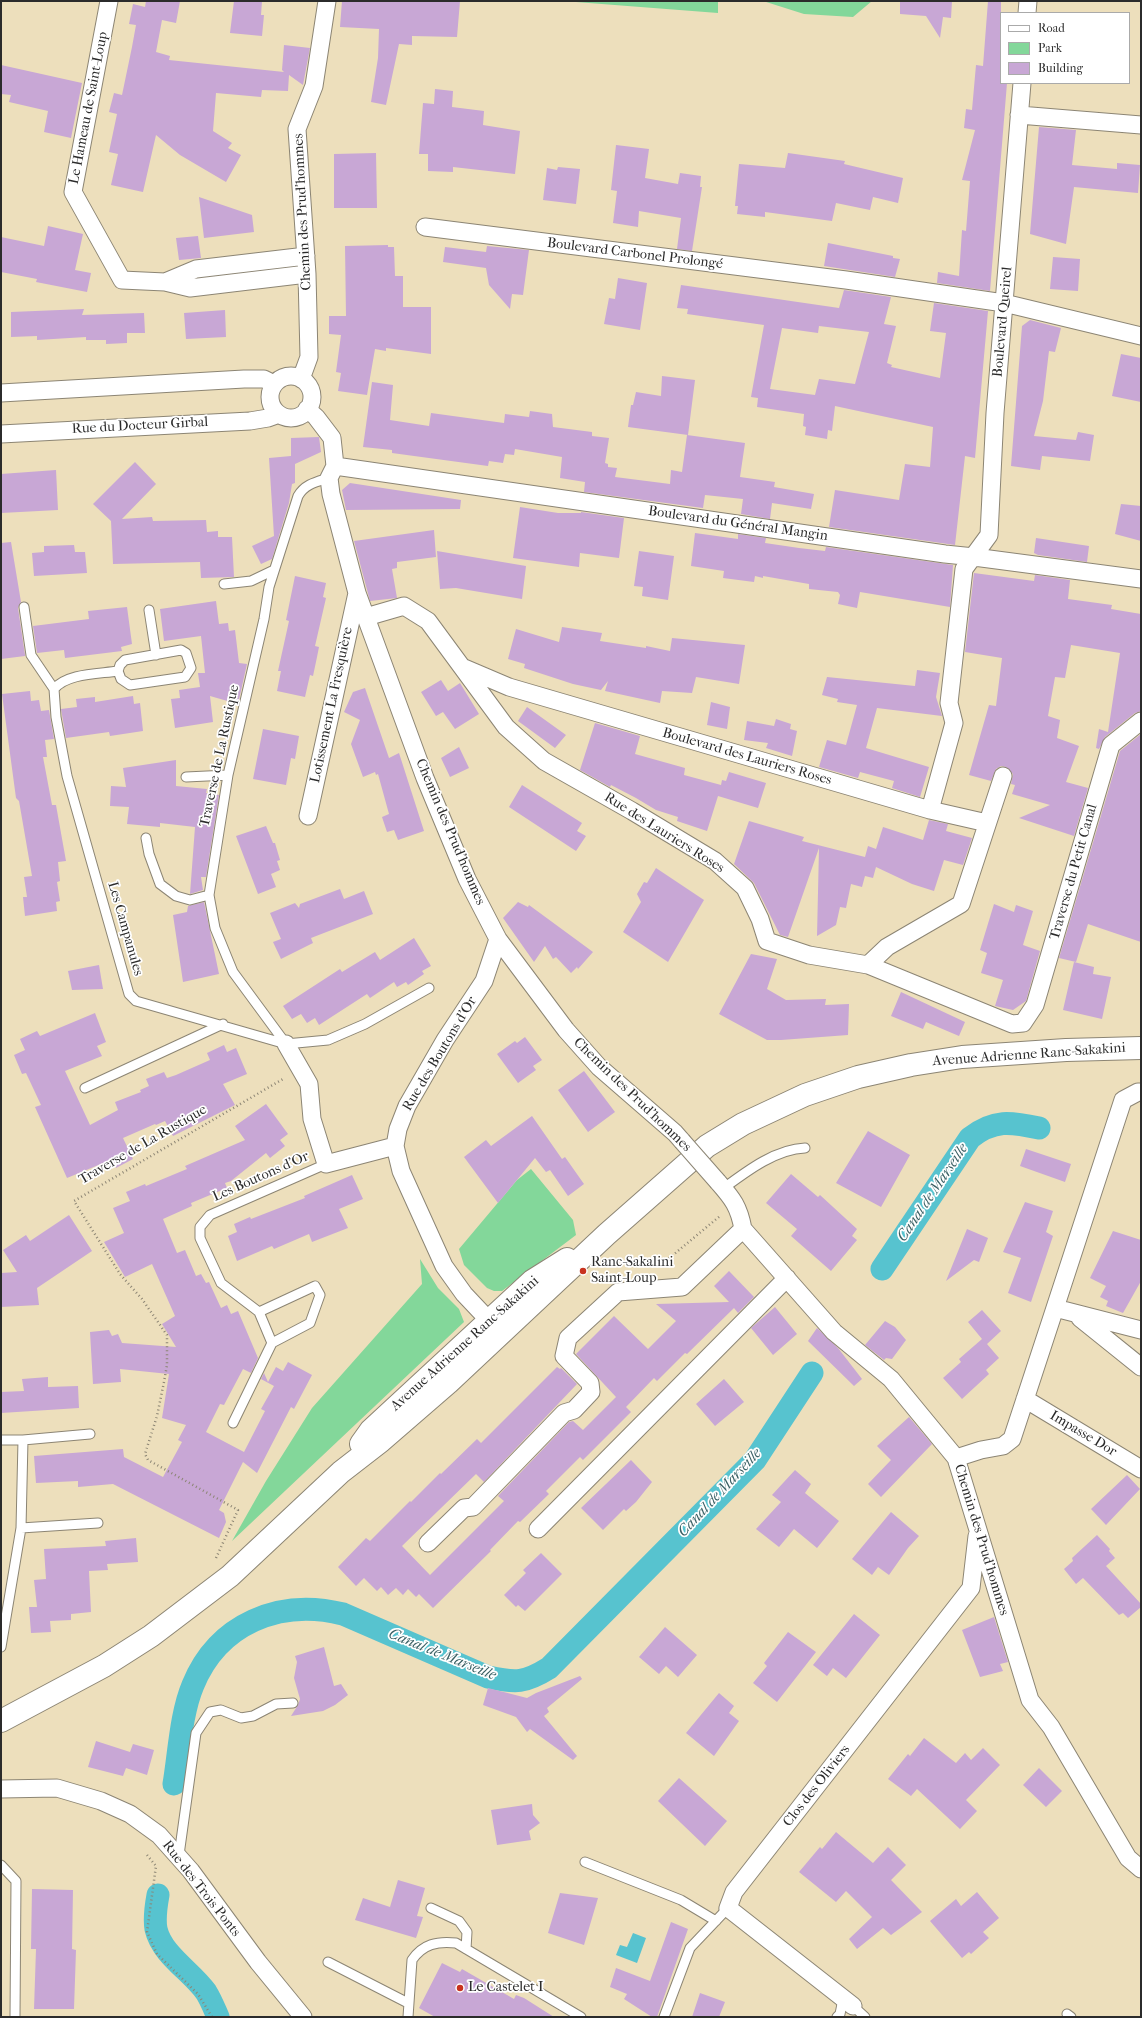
<!DOCTYPE html>
<meta charset="utf-8">
<style>
body{margin:0}
#map{position:relative;width:1142px;height:2018px;overflow:hidden;background:#eddfbc;font-family:"IM FELL French Canon",serif}
canvas{display:block}
.frame{position:absolute;inset:0;border:2px solid #2b2b2b;pointer-events:none}
.legend{position:absolute;left:1000px;top:12px;width:130px;height:72px;box-sizing:border-box;background:#fff;border:1px solid #aaa;margin:0;padding:5px 7px;list-style:none;font-size:12px;color:#2b2b2b}
.legend li{display:flex;align-items:center;gap:8px;height:20px}
.legend b{width:20px;border:1px solid #aaa}
</style>
<div id="map">
<canvas width="1142" height="2018"></canvas>
<div class="frame"></div>
<ul class="legend">
<li><b style="height:5px;background:#fff"></b>Road</li>
<li><b style="height:11px;background:#83d79a"></b>Park</li>
<li><b style="height:11px;background:#c8a7d5"></b>Building</li>
</ul>
</div>
<script>
const context = document.querySelector('canvas').getContext('2d');
context.lineJoin = 'round';
function fill(path, color) { context.fillStyle = color; context.fill(path, 'evenodd'); }
function stroke(path, color, width, dash) { context.strokeStyle = color; context.lineWidth = width; context.lineCap = dash ? 'butt' : 'round'; context.setLineDash(dash || []); context.stroke(path); }
function label(font, color, halo, rows, align = 'center') {
  context.font = font + ' "IM FELL French Canon",serif'; context.lineWidth = 3.5; context.setLineDash([]); context.textBaseline = 'middle'; context.strokeStyle = halo; context.fillStyle = color; for (const [text, x, y, turn = 0] of rows) {
    context.save(); context.translate(x, y); context.rotate((+turn || 0) * Math.PI / 180); context.textAlign = isNaN(turn) ? turn : align; if (halo) context.strokeText(text, 0, 0); context.fillText(text, 0, 0); context.restore();
  }
}
fill(new Path2D(`
 M563,1H718V13Z
 M763,1H872L853,17L804,14Z
 M531,1169L573,1220L576,1235L502,1291H494L487,1288L464,1265L459,1249L517,1180Z
 M420,1259L438,1288L459,1309L464,1322L232,1541L266,1481L312,1408L422,1284Z`), '#83d79a');
fill(new Path2D(`
 M633,1933L646,1938L637,1963L616,1955L620,1945L627,1947Z`), '#57c3cf');
stroke(new Path2D(`
 M882,1269L970,1138C994,1119 1011,1122 1039,1128
 M174,1784C179,1754 181,1713 193,1685C218,1624 279,1598 343,1614L488,1677C516,1683 525,1683 549,1668L755,1460L812,1373
 M158,1895C156,1906 154,1918 156,1929C162,1955 191,1971 206,1992C211,2000 214,2008 218,2017`), '#57c3cf', 23);
fill(new Path2D(`
 M146,1H180L176,23L162,20L156,52L170,56L169,60L284,72L282,70L284,45L310,48L303,85L289,75L288,91L262,90L261,97L216,93L213,131L232,143L228,148L241,155L226,182L180,155L156,135L143,192L111,185L118,154L109,152L117,114L109,112L114,93L122,95L132,47L136,25L129,24L133,4L145,7Z
 M234,1H262L261,15H264L262,36L230,33Z
 M342,1H460L457,37L412,36V45L399,44L386,105L371,102L378,58L379,29L340,27Z
 M900,1H952L951,18L943,17L940,38L926,16L900,14Z
 M988,1H1001V83H1007L990,291L937,283L938,272L959,276L962,230L966,231L970,181L962,180L975,130L964,128L966,109L972,110L976,65L983,66Z
 M1,65L82,83L71,138L44,132L48,111L9,102L11,95L1,94Z
 M435,89L453,91L452,107L484,111L483,125L520,131L515,174L453,167V172L428,171V154H419L423,103L434,104Z
 M1039,127L1076,130L1072,165L1117,169V163L1140,165L1138,193L1074,187L1066,244L1030,234Z
 M616,145L649,149L645,178L678,184L680,173L701,176L700,187H702L692,251L677,249L681,218L639,211L638,227L613,223L617,191L611,190Z
 M376,153L377,208H334V154Z
 M788,153L845,161L844,164L903,178L898,203L873,197L870,210L836,203L832,221L765,212V217L737,214L738,206H735L739,164L785,168Z
 M558,167L580,169L576,204L543,200L547,168L557,170Z
 M199,197L252,215L254,232L204,238Z
 M48,226L83,234L75,270L91,273L87,292L36,282L37,279L1,272V237L44,246Z
 M198,236L201,258L179,260L176,238Z
 M828,243L893,256V258L900,259L895,277L824,266Z
 M388,245V247H394L395,276H403V307H431V354L386,348V351L375,349L367,395L338,391L341,373L336,372L341,335L329,334V316H346L345,246Z
 M487,246L529,250L523,295L512,294L510,309L489,285L486,268L443,262L445,247L486,252Z
 M1053,257L1080,259L1078,291L1050,289Z
 M618,278L647,283L640,330L604,324L609,298L615,299Z
 M681,285L839,308L844,290L891,297L884,324L896,326L887,363L892,365L891,367L940,378L946,333L930,331L934,303L988,311L975,458L965,456L955,545L829,527L835,490L899,500L905,464L930,467L933,427L835,406L832,431L828,430L827,439L805,435L806,427L803,426L804,414L757,407L758,398L751,397L764,325L687,314L688,309L677,308ZM819,326L869,332L855,384L819,379L815,395L770,389L782,328L818,333Z
 M84,309L82,315L144,313L145,333H127V343L106,344V340H86V337L37,340V336L11,337V312Z
 M225,310L226,337L186,339L184,313Z
 M1030,320L1061,328L1055,352L1049,351L1043,401L1034,436L1076,440L1078,432L1094,435L1090,461L1042,456L1040,470L1011,466L1022,326Z
 M1121,354L1141,358V402L1112,396Z
 M662,376L695,380L688,435L628,427L631,405H633L636,392L661,396Z
 M372,382L393,385L390,420L429,426L431,413L504,423L505,414L529,417L530,411L552,414L553,427L592,432V436L609,438L605,463L608,464V467L617,468L615,477L670,484L671,470L682,472L687,435L745,443L740,477L775,482L774,487L814,494L811,509L772,503L770,519L741,514L743,499L705,495L703,508L584,492L585,482L560,478L562,457L515,449L514,455L505,454L503,463L489,461L488,466L392,453V450L363,447Z
 M319,437L321,452L295,464V483L292,484L289,503L272,559L261,564L252,546L274,536L269,458L291,456V438Z
 M135,462L156,484L122,519L152,517L153,521L206,520L207,532L218,531V537H232L234,577L201,578L200,562L113,564L111,521L93,504Z
 M56,470L58,510L1,513V474Z
 M350,483L461,500L460,509L346,510L342,490Z
 M1121,504L1141,506V541L1115,534Z
 M520,507L558,513H581V512L624,518L619,558L580,553L579,567L513,558Z
 M434,530L436,557L397,562V568L392,569L397,598L370,601L354,541Z
 M695,533L738,539V534L766,538L765,543L799,548L825,551L826,547L953,565L950,607L860,592L857,608L838,604L840,595L838,592L809,589V584L763,576V578L755,576L754,582L723,578L724,571L691,566Z
 M1036,538L1089,546L1087,562L1038,555L1034,553Z
 M11,542L21,602L18,608L25,655V656L1,659V543Z
 M74,545L75,552H85L87,573L34,576L32,553L44,552V546Z
 M437,551L526,566L522,599L456,588L440,589Z
 M639,551L674,556L668,600L642,596L643,587L634,586Z
 M974,573L1034,581L1035,575L1070,580L1068,599L1112,605L1111,609L1141,614V711L1135,713L1105,737L1099,749L1096,748L1099,729L1108,732L1120,653L1071,645L1065,678L1055,677L1048,716L1060,720L1057,738L1079,746L1066,782L1088,788L1074,836L1019,818L1050,805L1012,794L1015,785L1011,784L1013,774L1006,767L1001,766L996,769L991,781L969,775L989,705L996,706L1002,658L965,652Z
 M295,576L326,583L323,597L326,598L315,646L319,647L317,657L313,676L310,675L305,697L277,691L281,671H278L289,621L286,620Z
 M216,601L219,624L228,623L229,631L235,630L239,663L247,664L238,704L210,696L213,722L175,728L171,699L180,698L179,690L200,687L198,673H205L201,636L164,641L160,609Z
 M127,607L132,644L121,647L122,651L65,658L64,650L37,653L33,626L89,619L88,611Z
 M562,627L602,633L600,641L646,648V646L670,651L672,638L745,645L739,684L696,677L692,693L662,691L660,703L605,691L608,681L601,690L573,684L524,668L525,664L508,659L516,629L559,642Z
 M917,670L940,673L936,697L942,716L877,708L866,748L929,767L920,797L892,788L894,781L860,772L858,778L819,767L827,740L846,745L857,705L837,702L838,699L822,695L827,677L915,686Z
 M441,680L448,691L460,683L479,714L455,729L443,712L436,716L421,692Z
 M365,688L389,758L399,753L424,831L398,840L394,830L387,832L382,817L389,814L378,774L376,775L375,772L363,777L351,744L360,720L344,712L353,692Z
 M30,691L31,701L39,700L41,711L49,710L54,739L45,740L47,757H43L52,805H56L66,861L58,862L60,881L57,882L60,901L56,902L57,911L25,916L23,897H27L24,877L32,876L19,801L16,798L2,694Z
 M133,696L134,704L140,703L143,731L110,736L109,732L66,738L61,709L77,707L76,699L95,697V702Z
 M711,702L730,707L727,729L707,725Z
 M527,707L566,735L555,748L518,721Z
 M776,719L791,724L790,729L797,731L792,756L766,748L768,743L744,740L747,721L774,726Z
 M595,723L640,736L635,754L685,768L684,775L721,785L722,780L726,781L729,772L766,783L758,808L718,796L707,831L677,821L678,817L656,810L636,798L611,785L610,787L580,770Z
 M263,729L299,736L295,759L291,758L286,785L253,779Z
 M1141,734V942L1088,924L1076,962L1059,958L1120,751Z
 M459,747L469,768L450,777L441,758Z
 M176,760V786L207,789L206,793L219,795L206,877H201L203,890L190,894L195,827L160,823V827L127,824L129,807L110,806L111,786L126,787L123,768Z
 M522,785L582,823L577,831L586,836L576,851L509,807Z
 M929,820L948,824L946,831L972,838L963,865L944,860L934,891L912,884L876,867L873,878L865,876L862,887L851,884L846,908L840,907L836,925L817,936L819,848L788,937L780,935L754,883L734,864L749,821L804,837L802,841L865,857L868,846L876,849L883,827L923,840Z
 M266,826L273,843H275L280,860L277,861L280,870L271,874L276,887L258,894L236,836Z
 M656,868L704,900L668,962L623,932L641,902L637,894L644,882L647,883Z
 M340,889L344,899L364,891L373,914L311,938L313,943L281,959L273,942L281,939L270,913L295,903L299,908L300,904Z
 M204,902L219,974L183,982L173,915L187,912L188,906Z
 M518,902L528,907L529,905L593,952L578,969L577,967L571,973L556,957L553,959L545,946L534,962L503,918Z
 M994,904L1014,912L1016,905L1033,911L1023,945L1040,951L1026,1001L1013,1010L995,1006L1003,980L981,973L987,953L980,950Z
 M414,938L431,966L422,971L424,974L408,985L406,982L397,987L394,982L370,998L367,994L319,1025L315,1018L307,1023L301,1014L292,1019L283,1006L340,969L342,972L375,952L380,960Z
 M751,954L777,959L767,989L786,1000L826,999L825,1005L849,1004L848,1035L781,1040H767L719,1014Z
 M1074,962L1094,967L1093,974L1111,977L1102,1019L1063,1010Z
 M99,965L103,989L72,990L68,971Z
 M901,992L965,1022L959,1036L926,1022L923,1029L891,1016Z
 M95,1013L106,1042L97,1046L102,1056L65,1071L90,1125L118,1110L115,1102L141,1092L140,1090L149,1086L146,1079L164,1072L167,1078L176,1075L210,1060L207,1053L224,1045L227,1052L236,1048L247,1074L223,1084L235,1105L173,1136L165,1121L156,1125L155,1124L123,1138L133,1159L116,1168L113,1159L67,1178L35,1107L41,1105L26,1073L22,1074L14,1055L25,1050L20,1039L37,1031L40,1036Z
 M525,1037L542,1060L533,1066L536,1070L518,1083L497,1054L515,1041L517,1043Z
 M584,1071L615,1112L588,1132L558,1090Z
 M266,1104L288,1134L280,1140L285,1146L270,1158L266,1153L231,1181L225,1183L227,1188L191,1203L192,1206L163,1219L177,1253L185,1250L196,1276L201,1274L206,1283L209,1282L221,1308L227,1305L231,1314L238,1311L258,1358L251,1373L243,1369L224,1405L220,1404L206,1432L244,1452L265,1411L261,1409L274,1386L261,1379L264,1373L268,1382L276,1367L283,1371L288,1362L312,1375L294,1409L291,1407L257,1473L243,1462L219,1510L224,1513L226,1522L219,1538L113,1484L78,1487V1481L36,1483L34,1456L123,1449L124,1457L163,1477L182,1442L178,1440L186,1425L162,1418L169,1374L120,1369L121,1382L93,1384L90,1332L109,1330L112,1336L118,1334L122,1343L176,1347L162,1324L175,1316L152,1264L125,1277L104,1242L124,1233L113,1208L130,1201L126,1192L145,1184L146,1186L187,1169L185,1166L245,1140L235,1126Z
 M532,1116L562,1159L565,1157L584,1184L568,1196L550,1170L546,1172L535,1158L498,1203L464,1157L486,1140L491,1146Z
 M868,1131L910,1155L881,1207L836,1183Z
 M1026,1149L1071,1164L1065,1182L1020,1166Z
 M791,1174L818,1197L820,1195L857,1229L852,1236L857,1240L831,1271L791,1236L797,1229L766,1203Z
 M352,1175L363,1199L339,1209L348,1228L312,1242L309,1234L274,1249L272,1246L237,1261L228,1236L237,1232L234,1224L250,1217L251,1219L305,1198L304,1196Z
 M1025,1202L1053,1211L1046,1232L1053,1236L1031,1302L1008,1293L1021,1258L1003,1252Z
 M69,1215L92,1251L37,1288L39,1305L1,1307V1273L17,1272L3,1250L26,1235L30,1241Z
 M967,1229L988,1238L979,1262L974,1260L946,1281Z
 M1113,1231L1141,1240V1281L1123,1313L1106,1306L1108,1301L1100,1297L1106,1286L1090,1278Z
 M729,1271L754,1297L738,1313L734,1308L687,1354L685,1353L657,1381L654,1378L626,1407L631,1412L583,1460L580,1457L546,1491L549,1494L520,1522L518,1521L490,1550L491,1551L433,1608L419,1594L416,1597L408,1589L403,1595L396,1588L388,1595L381,1587L377,1591L364,1578L356,1586L338,1567L366,1538L370,1541L410,1501L411,1502L440,1473L441,1474L477,1439L481,1443L557,1367L560,1369L561,1368L577,1384L484,1482L476,1474L402,1546L430,1575L504,1501L498,1496L569,1422L573,1421L583,1430L616,1397L576,1354L614,1316L648,1349L676,1321L656,1304L729,1302L714,1286Z
 M775,1307L797,1334L773,1355L751,1328Z
 M982,1310L1001,1331L987,1344L999,1358L986,1370L989,1374L962,1399L943,1378L961,1362L959,1359L982,1339L968,1322Z
 M885,1321L895,1327L906,1340L892,1359L886,1358L884,1360L865,1345Z
 M817,1328L838,1348L862,1379L854,1386L808,1341Z
 M48,1377V1387L78,1386L79,1408L1,1413V1392L24,1391L22,1379Z
 M724,1379L744,1402L715,1426L696,1404Z
 M909,1417L932,1444L881,1497L868,1484L891,1460L877,1446Z
 M631,1460L652,1482L636,1502L626,1511L624,1509L603,1530L581,1508Z
 M795,1470L811,1484L805,1493L839,1521L817,1548L794,1529L779,1547L756,1529L781,1502L772,1495Z
 M1127,1475L1140,1489L1106,1525L1091,1509Z
 M891,1512L919,1536L908,1548L889,1575L878,1567L872,1575L852,1559Z
 M1097,1535L1110,1549L1109,1551L1115,1558L1106,1566L1141,1604V1607L1128,1618L1123,1613L1119,1615L1083,1578L1076,1584L1064,1569L1073,1561L1072,1558Z
 M136,1538L138,1562L107,1564L108,1570L89,1571L91,1612L71,1614V1620L50,1621L51,1632L31,1633L29,1607H37L34,1580L46,1579L44,1549L106,1546L105,1541Z
 M541,1553L562,1574L525,1611L518,1605L516,1607L504,1595L526,1573L523,1570Z
 M854,1614L880,1635L846,1678L833,1668L827,1676L813,1665Z
 M994,1617L1008,1662L1000,1664L1003,1671L980,1677L962,1630Z
 M665,1627L697,1655L678,1677L666,1666L659,1674L639,1657Z
 M788,1632L816,1652L777,1702L753,1683L767,1666L764,1663Z
 M324,1647L334,1686L341,1684L348,1695L335,1705L323,1711L291,1716L298,1705L300,1699L294,1678L297,1662L295,1656Z
 M580,1676L582,1679L547,1708L549,1712L544,1716L577,1756L573,1760L530,1729L527,1732L516,1717L483,1705L488,1688L527,1698L536,1693Z
 M719,1693L734,1706L729,1713L739,1721L714,1756L686,1733Z
 M924,1738L956,1763L965,1753L971,1760L983,1748L1000,1765L966,1800L977,1811L960,1829L917,1789L911,1796L888,1779L908,1754L910,1756Z
 M96,1741L130,1752L133,1744L154,1750L147,1775L126,1768L123,1776L88,1767Z
 M1039,1768L1062,1791L1046,1807L1023,1785Z
 M679,1778L727,1821L705,1846L658,1801Z
 M532,1804L533,1815L540,1823L529,1831L531,1840L497,1845L491,1810Z
 M836,1832L873,1863L888,1847L906,1865L891,1880L922,1912L891,1935L883,1928L857,1949L849,1939L872,1917L846,1891L836,1902L799,1872L820,1847L822,1849Z
 M398,1880L425,1888L417,1916L423,1917L416,1938L355,1920L363,1898L390,1907Z
 M32,1889L73,1890L72,1949L76,1950L74,2009H34L36,1949H31Z
 M977,1892L999,1918L983,1932L989,1938L971,1954L969,1952L962,1958L930,1921L956,1899L961,1906Z
 M560,1893L598,1898L584,1945L548,1933Z
 M671,1922L688,1929L657,2017H652L624,1999L627,1994L610,1987L616,1968L650,1981Z
 M442,1963L460,1972L462,1969L514,1999L516,1995L524,1998L554,2017H435L419,2008Z
 M700,1993L725,2002L719,2017H692Z`), '#c8a7d5');
const lane = new Path2D(`
 M224,584L251,581L274,570
 M24,607L31,655L54,689
 M149,610L156,655
 M118,671L120,665L125,660L181,650L186,653L191,668L185,677L130,685L121,679L118,671C99,674 67,673 54,689L56,717L67,776L129,994L136,1001L286,1044L328,1040L365,1024L429,988
 M186,777L228,775
 M146,838L149,854L160,884L176,896L190,900L209,895
 M286,1044L233,972L215,928L209,895L228,775L264,619L269,587L298,496C305,484 316,482 329,478
 M85,1088L223,1024
 M724,1188C747,1171 776,1149 805,1148
 M259,1312L315,1286L320,1295L310,1323L272,1343
 M233,1423L272,1343L259,1312L221,1283L200,1238V1227L210,1215L326,1164
 M1,1440H23L90,1434
 M21,1528L23,1440
 M1,1647L21,1528L98,1523
 M179,1855L196,1733L210,1712L221,1710L241,1718L253,1716L276,1704L293,1703
 M585,1862L681,1900L716,1921
 M1,1865L16,1881L15,2017
 M431,1908L459,1921L467,1932L466,1949
 M328,1962L408,2003
 M853,2006L865,2017
 M1067,2014L1071,2017
 M408,2017L412,1960C423,1944 437,1941 456,1943L581,2017
 M664,2017L690,1948L728,1908
 M837,2017L840,2014L843,1999`);
const street = new Path2D(`
 M109,1L73,192L122,280L165,282L190,288L307,274
 M1027,13L1028,1
 M1019,115L1141,125
 M425,227L846,280L1004,303L1141,336
 M165,282L196,269L306,256
 M270 397a21 21 0 1 1 42 0a21 21 0 1 1-42 0Z
 M301,379L309,357L307,274L297,129L314,86L327,1
 M1,393L244,379H264L274,384
 M307,409L316,417L332,438L335,466L329,478L331,494L357,593L425,778L467,879L498,939L566,1030L599,1067L675,1133L682,1141
 M1,434L250,421L268,418L279,414
 M335,466L945,554L974,557L1141,579
 M366,617L404,606L428,621L506,727L544,761L632,811L715,861L745,888L760,919L767,941L809,955L868,965L1012,1024L1023,1023L1035,1005L1111,745L1141,721
 M462,667L509,687L930,810L987,823
 M930,810L954,723L949,703L964,569L989,535L995,413L1022,83
 M308,816L357,593
 M868,965L887,947L961,904L1003,776
 M286,1044L309,1084L312,1119L326,1164L395,1146
 M718,1182C733,1199 739,1207 743,1229L834,1332L891,1379L956,1458L1030,1700L1051,1727L1128,1858L1141,1869
 M1055,1308L1123,1100L1138,1092H1141
 M1080,1318L1141,1367
 M497,1329L464,1294L444,1266L401,1171L395,1146L398,1129L407,1106L445,1040L484,981L498,939
 M1025,1399L1141,1469
 M956,1458L981,1450L1003,1446L1012,1439L1055,1308L1141,1330
 M538,1529L787,1278
 M428,1543L464,1508L473,1507L564,1413L574,1410L591,1392L590,1383L564,1356L568,1338L618,1292L682,1287L743,1229
 M1,1789L57,1788L101,1801L130,1814L159,1835L191,1871L258,1962L303,2017
 M853,2006L728,1908L734,1892L971,1588L977,1536`);
const secondary = new Path2D(`
 M361,1444L371,1430L532,1281L567,1259
 M1,1721L104,1666L151,1636L230,1576L341,1472L381,1441L448,1383L607,1234L707,1146L743,1124L805,1095L858,1077L911,1065L962,1057L1066,1050L1141,1048`);
stroke(lane, '#8c8574', 11);
stroke(street, '#8c8574', 19);
stroke(secondary, '#8c8574', 24);
stroke(new Path2D(`
 M610,1261L638,1264L667,1260L720,1216
 M216,1558L238,1510L148,1460L145,1454L157,1416L164,1382L167,1365V1335L142,1299L120,1274L74,1201L283,1079
 M147,1855L156,1866L147,1932L157,1954L198,1994L212,2017`), '#8c8574', 2.5, [1, 3]);
stroke(lane, '#fff', 9);
stroke(street, '#fff', 17);
stroke(secondary, '#fff', 22);
const streetBridge = new Path2D(`
 M682,1141L718,1182`);
stroke(streetBridge, '#8c8574', 19, []);
stroke(streetBridge, '#fff', 17);
for (const [x, y, r, color] of [
 [583,1271,4,"#c8321e"],
 [460,1988,4,"#c8321e"]
]) { const dot = new Path2D(); dot.arc(x, y, r, 0, 2 * Math.PI); context.fillStyle = color; context.fill(dot); stroke(dot, '#fff', 1.5); }
label('14px', '#2b2b2b', '#fff', [
 ["Le Hameau de Saint-Loup",89,108,-79],
 ["Chemin des Prud'hommes",303,212,-93],
 ["Boulevard Carbonel Prolongé",635,254,7],
 ["Boulevard Queirel",1003,322,-85],
 ["Rue du Docteur Girbal",140,426,-3],
 ["Boulevard du Général Mangin",738,524,8],
 ["Lotissement La Fresquière",332,705,-78],
 ["Traverse de La Rustique",220,756,-78],
 ["Boulevard des Lauriers Roses",747,757,16],
 ["Chemin des Prud'hommes",450,832,67],
 ["Rue des Lauriers Roses",664,833,32],
 ["Traverse du Petit Canal",1074,872,-74],
 ["Les Campanules",125,929,74],
 ["Rue des Boutons d'Or",440,1054,-59],
 ["Avenue Adrienne Ranc-Sakakini",1029,1055,-4],
 ["Chemin des Prud'hommes",632,1095,44],
 ["Traverse de La Rustique",143,1145,-30],
 ["Les Boutons d'Or",261,1177,-24],
 ["Avenue Adrienne Ranc-Sakakini",465,1344,-42],
 ["Impasse Dor",1083,1434,31],
 ["Chemin des Prud'hommes",981,1540,73],
 ["Clos des Oliviers",817,1786,-52],
 ["Rue des Trois Ponts",201,1889,52]
]);
label('14px', '#2b2b2b', '#fff', [
 ["Ranc-Sakalini",591,1263],
 ["Saint-Loup",591,1279],
 ["Le Castelet I",468,1988]
], 'left');
label('italic 15px', '#3a6064', '#fff', [
 ["Canal de Marseille",933,1193,-56],
 ["Canal de Marseille",720,1493,-47],
 ["Canal de Marseille",442,1655,22]
]);
</script>
